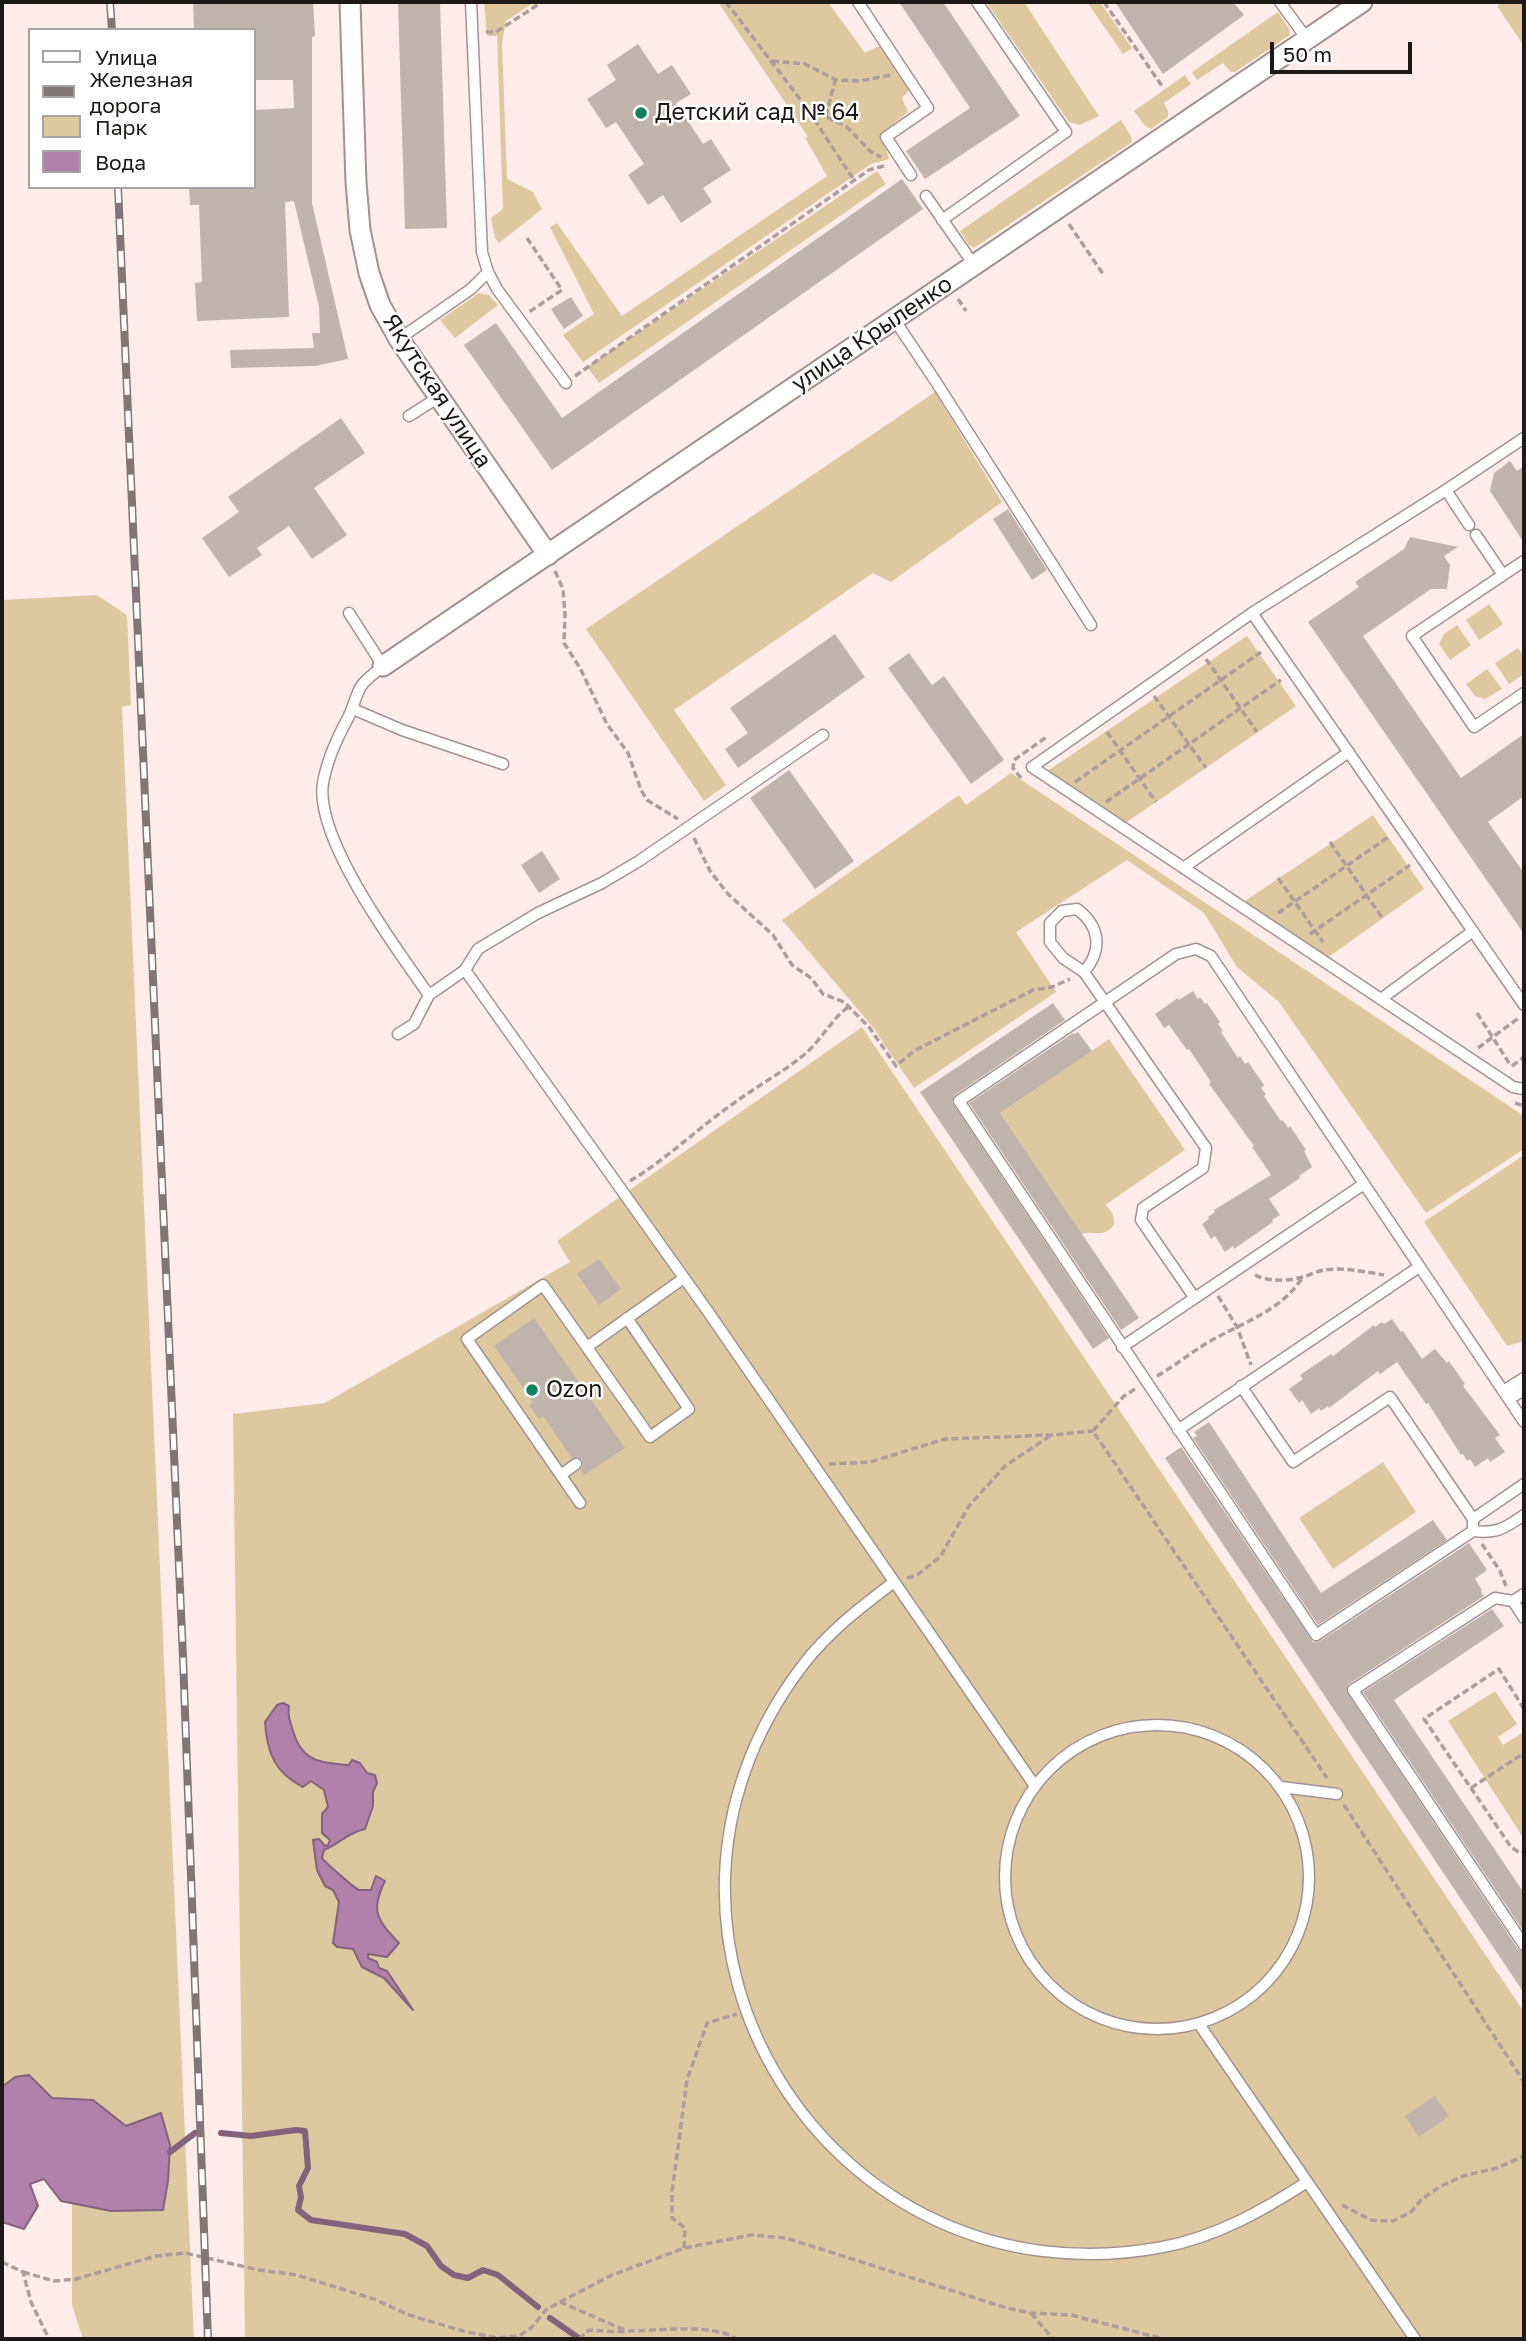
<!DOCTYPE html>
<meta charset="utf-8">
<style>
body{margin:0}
#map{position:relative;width:1526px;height:2341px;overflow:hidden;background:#fdecea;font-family:"Golos Text",sans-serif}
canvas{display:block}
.frame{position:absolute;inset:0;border:4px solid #1e1918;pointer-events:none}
.legend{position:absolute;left:28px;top:28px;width:228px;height:161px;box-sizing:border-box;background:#fff;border:2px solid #a5a3a3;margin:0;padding:9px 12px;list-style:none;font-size:21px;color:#1e1918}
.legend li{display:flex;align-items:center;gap:14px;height:35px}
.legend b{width:35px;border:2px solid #a5a3a3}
.scale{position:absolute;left:1270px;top:42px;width:142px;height:32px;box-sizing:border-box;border:4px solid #1e1918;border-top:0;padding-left:9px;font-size:21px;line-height:24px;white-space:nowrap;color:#1e1918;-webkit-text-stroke:5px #fff;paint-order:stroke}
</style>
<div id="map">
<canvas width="1526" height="2341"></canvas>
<div class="frame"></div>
<ul class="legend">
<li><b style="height:9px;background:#fff"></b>Улица</li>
<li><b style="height:9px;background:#817675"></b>Железная дорога</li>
<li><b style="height:19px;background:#ddc89f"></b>Парк</li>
<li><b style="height:19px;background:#b081aa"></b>Вода</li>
</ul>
<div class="scale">50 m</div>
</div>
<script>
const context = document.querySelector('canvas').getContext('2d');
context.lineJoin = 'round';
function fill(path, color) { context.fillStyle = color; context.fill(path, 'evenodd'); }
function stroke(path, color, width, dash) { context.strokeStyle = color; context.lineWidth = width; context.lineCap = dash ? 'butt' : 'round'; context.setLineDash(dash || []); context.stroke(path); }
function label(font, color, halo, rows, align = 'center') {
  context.font = font + ' "Golos Text",sans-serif'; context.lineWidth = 5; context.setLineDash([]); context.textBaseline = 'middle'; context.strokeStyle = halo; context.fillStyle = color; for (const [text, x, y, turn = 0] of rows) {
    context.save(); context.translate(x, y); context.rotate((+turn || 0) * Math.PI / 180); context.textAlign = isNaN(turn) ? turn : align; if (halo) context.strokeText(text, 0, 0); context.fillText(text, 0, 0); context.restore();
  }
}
fill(new Path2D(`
 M484,2H535L506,21L502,43L507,179L533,192L542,209L499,243L495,238L491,218L503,209L497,36H487Z
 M718,2H828L865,53L879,46L910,89L902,98L908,112L882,133L889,159L871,164L583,362L563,335L594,314L550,227L557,223L622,316L827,176L805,138L808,137Z
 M986,2H1024L1099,116L1080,125L1069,122Z
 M1087,2H1100L1132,48L1123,54Z
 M1503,2H1524V46L1497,6Z
 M1278,12L1289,29L1290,35L1235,72H1231L1223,63L1197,80L1192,72Z
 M1185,75L1191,84L1164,103L1168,111V117L1151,129L1145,126L1134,111Z
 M1121,120L1131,136L1132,142L974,248L969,245L960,231Z
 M877,171L886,184L599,383L587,367Z
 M479,293L489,295L498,305L455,338L440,320Z
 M935,392L1002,502L891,582L873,573L674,710L726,785L704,801L586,629Z
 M97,595L127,615L131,705L122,707L194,2339H83L72,2305V2203L111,2211L160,2113L127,2126L93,2100L52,2098L29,2075L15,2077L2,2087V600Z
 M1489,604L1503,624L1479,640L1466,620Z
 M1457,625L1471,645L1450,660L1439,644L1444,634Z
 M1247,636L1296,706L1121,826L1043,774Z
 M1518,648L1524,656V674L1509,684L1495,663Z
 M1487,669L1502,689L1485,699L1475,696L1466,684Z
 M1011,773L1524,1116V1149L1426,1213L1279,1002L1237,967L1204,913L1127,860L1016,932L1056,992L914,1088L872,1026L782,920L959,795L966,805Z
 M1373,815L1424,889L1323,961L1239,905Z
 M862,1027L1524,2012V2339H245L233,1414L325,1403L570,1262L557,1241Z
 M1109,1039L1185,1150L1105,1205C1114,1212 1120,1226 1105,1232C1098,1235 1090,1231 1082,1234L1000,1113Z
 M1524,1155V1341L1507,1346L1424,1222Z
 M1383,1462L1416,1512L1333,1569L1299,1518Z
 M1495,1691L1517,1724L1498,1737L1503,1745L1524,1732V1839L1448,1721Z`), '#ddc89f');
const water = new Path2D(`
 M283,1703L289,1706C287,1716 291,1724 294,1734C303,1762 322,1763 349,1765L352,1760L360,1763L367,1773L375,1775L377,1783L373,1792V1806L365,1829C349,1832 339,1844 324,1850L322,1858C326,1863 354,1888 359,1890C360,1890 370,1890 371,1890L376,1876L385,1881C370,1911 377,1920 399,1943L387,1957L368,1954V1958L377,1962L379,1968L387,1971L413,2010L384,1978L362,1967L353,1949L337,1947L333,1943L339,1902L333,1890L325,1886L317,1870L313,1840L319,1839L325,1846L328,1845L330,1840L322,1833V1814L328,1807L324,1790L311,1781L303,1787C275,1773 267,1753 265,1722L277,1705Z
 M29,2075L52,2098L93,2100L126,2126L161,2113L170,2145L168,2181L163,2210L111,2211L61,2201L44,2179L30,2184L38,2206L24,2229L2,2222V2087L15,2077Z`);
fill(water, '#b081aa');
stroke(water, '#84627e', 2);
stroke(new Path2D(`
 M221,2133L251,2136L296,2130L305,2131L308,2168L299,2186L301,2197L298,2210L311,2220L405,2234L427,2246L441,2266L454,2275L468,2278L483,2270L498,2275L538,2307
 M170,2152L195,2133
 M550,2318L580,2339`), '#84627e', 6);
fill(new Path2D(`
 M193,2H313L315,36L312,37V203L348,359L315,366L231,368L230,350L314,348L312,333H320L319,307L294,201L285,202L289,317L197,321L195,283L202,282L199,205H190L189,187H254V110L294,108L293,80H254V30H194Z
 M398,2H440L447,228L405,229Z
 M899,2H943L1020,116L925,179L906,151L970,108Z
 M1115,2H1233L1244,15L1163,74Z
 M638,44L658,74L672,65L691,94L676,103L703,144L711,139L731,170L703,188L712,202L681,223L663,195L648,205L628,175L644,164L616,122L606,128L587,99L616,80L607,65Z
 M902,179L923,209L552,470L464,345L496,323L562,418Z
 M571,297L583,316L564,329L551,309Z
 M341,418L365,453L314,488L347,535L312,559L289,526L257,548L262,555L229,577L202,538L239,512L228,497Z
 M1510,461L1517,471L1524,466V543L1490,491L1494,473Z
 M1008,509L1047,570L1032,580L993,519Z
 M1410,537L1458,547L1444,556L1450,565L1447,589H1431L1363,636L1461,778L1524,734V796L1488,822L1524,873V934L1308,622L1359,587L1355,582L1404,549Z
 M835,634L865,677L738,768L725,749L748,733L730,708Z
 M909,653L932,685L944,676L1004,760L971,784L888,668Z
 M789,770L854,861L815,889L750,798Z
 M542,851L560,879L539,893L521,865Z
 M1193,991L1198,999L1200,997L1205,1004L1207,1003L1220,1022L1218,1024L1223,1031L1221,1032L1238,1058L1240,1056L1245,1064L1248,1062L1264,1085L1261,1088L1266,1094L1264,1096L1281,1121L1283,1120L1288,1128L1290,1126L1306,1150L1304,1151L1312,1167L1299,1176L1300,1178L1269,1199L1280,1215L1272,1220L1273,1222L1234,1249L1233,1246L1225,1252L1215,1236L1211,1239L1202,1224L1209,1219L1208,1217L1215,1212L1214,1210L1271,1175L1252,1147L1254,1146L1209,1084L1211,1082L1189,1049L1187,1050L1169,1025L1164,1028L1155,1014L1178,998L1179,1000Z
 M1053,1003L1065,1020L955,1095L952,1102L1109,1338L1093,1349L920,1092Z
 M1078,1032L1092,1051L1000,1113L1139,1318L1121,1330L969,1103L1073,1033L1074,1034Z
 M599,1259L621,1289L599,1305L577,1274Z
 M534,1318L625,1448L584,1475L581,1470L583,1466L582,1460L578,1457L572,1458L543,1416L539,1419L529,1405L533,1402L494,1346Z
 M1392,1319L1401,1332L1403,1331L1422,1359L1435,1349L1447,1363L1449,1361L1465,1384L1463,1386L1500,1435L1495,1438L1505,1452L1490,1462L1488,1458L1475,1467L1470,1459L1467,1461L1463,1454L1461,1455L1428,1403L1426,1404L1397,1362L1380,1374L1378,1371L1329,1408L1328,1406L1321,1411L1319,1408L1311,1414L1302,1400L1299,1403L1289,1389L1303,1379L1300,1375L1331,1354L1333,1356L1374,1325L1375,1327L1382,1322L1384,1324Z
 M1209,1422L1321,1593L1433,1520L1447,1540L1318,1625L1193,1438L1197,1436L1194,1432Z
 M1181,1447L1313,1642L1320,1641L1469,1543L1487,1570L1475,1579L1482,1590L1481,1592L1484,1596L1349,1684L1346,1691L1518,1949L1524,1952V1993L1165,1458Z
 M1492,1609L1504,1626L1394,1700L1524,1893V1932L1363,1692Z
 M1435,2096L1449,2116L1419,2137L1405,2116Z`), '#c0b4ac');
const service = new Path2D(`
 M858,2L928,108L886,137L911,175
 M1280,2L1307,39
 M926,196L974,265
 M942,220L1066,132L977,2
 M488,272L497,289L566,383
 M894,319L936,382L1091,625
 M399,339L471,289L488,272L482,252L471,2
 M409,416L439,397
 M1446,490L1252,613L1524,1005
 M1469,525L1446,490L1524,438
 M1476,535L1503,575L1524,561
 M1503,575L1412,636L1474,727L1524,693
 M349,613L383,666C376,672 364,680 360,688C355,698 353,708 348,718C337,738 327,760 323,783C314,838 397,950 429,995
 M1252,613L1032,767L1513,1087L1524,1089
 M353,709L402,730L503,764
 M1183,868L1349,752
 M465,970L709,1313L1035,1786
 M1084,972C1103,950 1100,926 1077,909L1062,911L1050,923V942L1063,958L1084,972L1206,1148L1203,1168L1143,1208L1141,1220L1194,1297
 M1381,999L1473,931
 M398,1034L414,1024L429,995L465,970L478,949L538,913L602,883L639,861L823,735
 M587,1347L684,1278
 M1122,1347L1364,1184
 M1241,1386L1293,1462L1390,1397L1473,1519L1524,1484
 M1503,1391L1524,1378
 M1509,1399L1524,1390
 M1178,1430L1419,1267
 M562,1474L576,1464
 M580,1503L467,1339L543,1285L650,1437L689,1409L627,1318
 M1473,1519V1531L1316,1635L959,1101L1176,954L1196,949L1211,956L1524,1422
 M1473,1531C1497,1534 1505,1528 1524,1515
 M894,1582C861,1607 828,1632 803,1665C596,1935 829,2310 1163,2247C1216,2237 1262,2211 1307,2182
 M1524,1594L1513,1601L1495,1598L1353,1690L1524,1945
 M1513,1601L1524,1618
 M1005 1877a152 152 0 1 1 304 0a152 152 0 1 1-304 0Z
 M1281,1787L1337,1794
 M1199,2024L1415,2339`);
const minor = new Path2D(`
 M350,2L356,182L360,230L369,273L380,305L399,339L548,555
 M383,666L1362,2`);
stroke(service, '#a29391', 13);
stroke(minor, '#a29391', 23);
stroke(new Path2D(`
 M726,2L806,107L854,180
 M1104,2L1162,86
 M486,32H496L542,2
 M772,61L805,64L836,80L860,81L891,75
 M808,108L847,127L871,152L881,157
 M826,116L835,81
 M1069,224L1103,274
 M527,238L562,290L529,312
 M958,299L966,311
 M575,376L869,170L887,165
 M555,571L563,589L565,614L564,643L580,668L607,724L628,753L641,790L647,800L678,819
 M1206,659L1257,732
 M1154,696L1206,768
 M1107,732L1156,802
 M1021,778L1013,768L1014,760L1048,736
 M1075,782L1261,652
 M1106,802L1281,680
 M694,838L710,871L728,894L773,935L792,965L811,978L823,994L844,1002L869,1027L896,1066L914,1051L1033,990L1052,987L1070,979
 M1330,842L1383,919
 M1278,878L1323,942
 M1278,913L1390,836
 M1310,934L1410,865
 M1477,1013L1511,1066
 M1478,1048L1520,1017
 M1512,1066L1524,1057
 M1515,1103L1524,1106
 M630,1181C667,1159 698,1128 734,1103C757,1086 782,1073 805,1054C822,1039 831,1020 848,1007
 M1255,1275C1268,1282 1289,1281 1303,1277C1310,1275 1317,1271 1324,1270C1344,1267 1365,1272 1384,1275
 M1218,1296L1237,1327L1251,1365
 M1157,1376C1176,1365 1193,1351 1212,1340C1243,1323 1283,1309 1302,1278
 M1135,1389L1124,1396L1093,1431L1327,1778
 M829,1464L870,1462L945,1439L1052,1435L1093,1431
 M1482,1544L1500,1571L1506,1586
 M907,1578L916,1576L940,1557L969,1506L1005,1466L1050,1436
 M1524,1709L1499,1669L1424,1719L1511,1847L1520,1853L1524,1852
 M1471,1788L1524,1753
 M1344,1805L1524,2082
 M1342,2205L1371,2220L1393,2221L1411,2212L1422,2199L1441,2186L1463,2176L1497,2168L1524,2156
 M684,2248L685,2228L672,2218V2192L687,2080L707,2023L737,2014
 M2,2262L23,2272L31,2302L49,2339
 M23,2272L54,2281L76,2279L156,2256L185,2253L259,2270L297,2275L374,2299L409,2315L463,2331L497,2338L519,2336L532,2327L546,2310L560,2302L627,2331
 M560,2302L610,2276L684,2248L752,2235L786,2238L1007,2308L1031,2313L1071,2315L1164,2339
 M1031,2313L1053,2339
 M579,2339L589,2330C602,2331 615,2332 628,2331C655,2331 715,2323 736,2339`), '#ab9e9d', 3.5, [7, 3.5]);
stroke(service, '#fff', 10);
stroke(minor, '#fff', 19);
const rail = new Path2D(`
 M110,2L112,30
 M118,187L183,1657L208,2339`);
stroke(rail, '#817675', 8);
stroke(rail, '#fff', 5, [16]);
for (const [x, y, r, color] of [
 [641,113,7,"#0c8260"],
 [532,1390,7,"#0c8260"]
]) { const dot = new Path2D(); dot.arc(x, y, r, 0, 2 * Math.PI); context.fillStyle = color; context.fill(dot); stroke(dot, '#fff', 2.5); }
label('23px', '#1e1918', '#fff', [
 ["Детский сад № 64",655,113],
 ["Ozon",546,1390]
], 'left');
label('23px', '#1e1918', '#fff', [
 ["улица Крыленко",872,334,-34],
 ["Якутская улица",437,391,57]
]);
</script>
